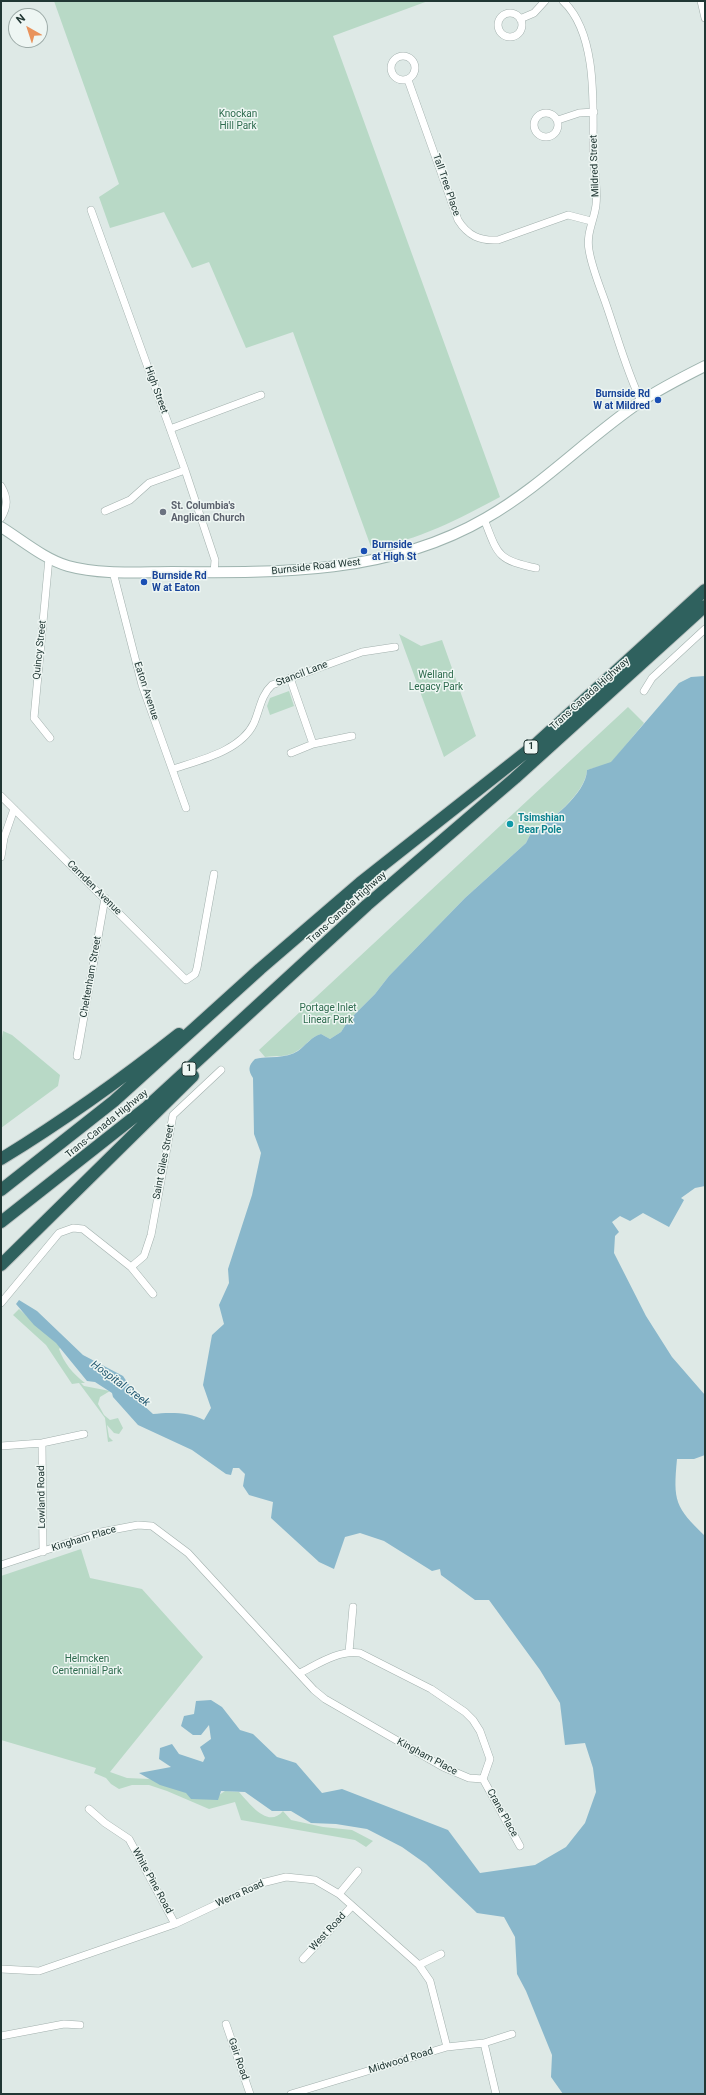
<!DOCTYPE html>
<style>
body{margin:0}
#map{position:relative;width:706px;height:2095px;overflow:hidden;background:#dee9e6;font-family:Roboto,sans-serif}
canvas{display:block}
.frame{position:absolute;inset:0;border:2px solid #213734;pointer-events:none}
.north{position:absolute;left:8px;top:8px;width:40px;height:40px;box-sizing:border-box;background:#eef6f3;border:1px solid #9caaa7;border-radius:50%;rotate:321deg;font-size:11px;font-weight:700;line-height:16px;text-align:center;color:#213734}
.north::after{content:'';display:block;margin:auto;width:14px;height:18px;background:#e9935c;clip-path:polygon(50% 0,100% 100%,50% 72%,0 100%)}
</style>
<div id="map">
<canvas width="706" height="2095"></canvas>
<div class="frame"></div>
<div class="north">N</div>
</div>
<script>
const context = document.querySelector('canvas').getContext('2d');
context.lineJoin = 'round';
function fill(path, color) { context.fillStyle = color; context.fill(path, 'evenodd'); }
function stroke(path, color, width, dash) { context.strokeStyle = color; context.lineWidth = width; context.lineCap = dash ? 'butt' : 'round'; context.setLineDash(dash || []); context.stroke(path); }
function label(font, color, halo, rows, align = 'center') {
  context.font = font + ' Roboto,sans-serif'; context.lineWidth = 3; context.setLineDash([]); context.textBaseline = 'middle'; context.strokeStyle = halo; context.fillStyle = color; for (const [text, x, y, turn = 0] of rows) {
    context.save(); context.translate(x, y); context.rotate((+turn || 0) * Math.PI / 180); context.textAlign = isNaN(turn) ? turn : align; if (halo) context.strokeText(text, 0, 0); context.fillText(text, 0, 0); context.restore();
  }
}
fill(new Path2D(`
 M54,1H428L333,36L500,497C460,518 417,542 371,547L293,332L246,348L209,262L192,268L164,212L110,228L99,197L119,184Z
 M399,634L421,646L442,640L476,736L444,757Z
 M289,691L294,706L270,715L267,706L270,698Z
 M628,707L644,723L611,763L587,770C585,795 549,821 530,835L526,843L465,898L389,976L375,994L348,1021L341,1032L330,1039L321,1034C310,1037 306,1046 297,1051C287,1058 276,1055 265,1057L259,1050Z
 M3,1031L12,1035L60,1075L58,1086L1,1128V1045Z
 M19,1309L61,1347L59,1349C64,1363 73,1374 85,1383H81L84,1386L110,1391L100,1397L98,1404L104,1415L110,1420L118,1418L123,1428L119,1434L114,1433L107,1425L109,1437L113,1441L108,1442L105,1418L79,1383L72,1384L46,1345L13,1315Z
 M81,1549L90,1578L142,1589L203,1657L110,1772L127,1778L150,1779L219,1795L225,1791L239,1792C250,1804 268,1829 283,1811L291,1820L323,1827L352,1830L373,1841L366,1847L355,1840L241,1820L235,1802L209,1809L167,1791L149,1785H132L119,1789L111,1784L106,1778L94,1773L96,1768L1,1740V1576Z`), '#b8d9c6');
fill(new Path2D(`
 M705,676V1186L695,1188L681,1198L684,1200L669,1227L643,1213L630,1221L620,1216L612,1222L619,1232L615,1236L614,1253L646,1316L672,1357L705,1395V1455L694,1459H677C673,1501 675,1507 705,1536V2094H563L551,2077L552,2055L526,1991L517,1974L515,1937L504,1917L477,1913L426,1864L402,1847L367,1829L336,1824L311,1823L291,1811H272L245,1792L221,1791L218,1800L191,1799L186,1793L160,1785L139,1773L171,1767L159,1759L160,1748L172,1744L179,1754L203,1762L205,1758L200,1747L211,1739L209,1725L201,1735H193L181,1726L184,1716L194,1714L196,1701L211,1700L222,1707L240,1730L253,1734L277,1757L296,1763L322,1793L342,1789L448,1830L480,1873L535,1865L566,1847L585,1823L596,1792L593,1768L585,1743L565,1745L560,1703L540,1670L489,1600H475L441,1575L440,1569L432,1571L384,1541L360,1533L345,1537L334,1569L319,1562L271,1518L273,1502L249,1495L243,1486L245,1474L239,1468H233L231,1475L226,1474L192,1450L138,1425L113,1397L112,1393L95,1382L87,1381L56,1343L34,1325L16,1304L19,1300L37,1311L83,1355L123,1376L141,1403L153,1414C169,1412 190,1412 204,1420L211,1408L203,1385L212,1335L224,1324L219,1305L229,1283L228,1269L252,1195L261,1153L254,1134L253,1078C248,1070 248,1066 255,1059C268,1056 286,1059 298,1051C306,1045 311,1037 321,1034L330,1039L341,1032L348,1021L375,994L389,976L465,898L526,843L530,835C549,821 586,795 587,770L611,762L679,683L691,677Z`), '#89b7cb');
const street = new Path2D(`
 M563,1C598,34 593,106 593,151C594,169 598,188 596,205C594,221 586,233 589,250C592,269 601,289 607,307C618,339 627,372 641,401
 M701,1L705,18
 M498 25a12 12 0 1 1 24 0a12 12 0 1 1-24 0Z
 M520,19L534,13L545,1
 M391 68a12 12 0 1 1 24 0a12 12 0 1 1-24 0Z
 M408,80L458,220C468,236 480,241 498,240L568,215L591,221
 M534 125a12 12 0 1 1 24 0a12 12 0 1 1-24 0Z
 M558,120L579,113L594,112
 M91,210L185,470L215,560L214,573
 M170,429L261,395
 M1,486C8,498 8,506 1,518
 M105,511L130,500L149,483L185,470
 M484,519C498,555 497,560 536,568
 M49,558L34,718L50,738
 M113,572L142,685L186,808
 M290,678L313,744
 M644,691L652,678L705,629
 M291,753L313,744L352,736
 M173,769C200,760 241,751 254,723C260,709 261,695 272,685L362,652L395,647
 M1,796L186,980L195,974L197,968L214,874
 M1,857L4,838L14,809
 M77,1056L105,898
 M131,1267L144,1256L151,1235L173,1115L221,1070
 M1,1303L59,1233L73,1228L83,1229L131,1267L153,1294
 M42,1443L43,1552
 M1,1446L42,1443L84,1434
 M1,1565L101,1532L138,1525L152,1526L188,1553L314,1690L325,1699L443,1767L469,1778L483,1779L490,1759L480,1731L473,1720L465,1712L431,1689L360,1653C338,1650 318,1664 300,1673
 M349,1652L353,1607
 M483,1779L520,1846
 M89,1809L105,1823L129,1839L175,1924
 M339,1894L358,1871
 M303,1959L352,1906
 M419,1965L441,1954
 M1,1969L39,1971L175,1924L262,1883L286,1877L315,1880L339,1894L419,1965L430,1981L447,2047
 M226,2024L250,2094
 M1,2036L64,2024L80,2025
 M484,2043L496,2094
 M291,2094L447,2047L484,2043L512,2034`);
const secondary = new Path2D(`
 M1,527C22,540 44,559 68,566C101,575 138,572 172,572C280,573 390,574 486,518C542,486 587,438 640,402C661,388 683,377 705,366`);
const highway = new Path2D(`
 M1,1159C63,1121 122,1079 179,1034
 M1,1190L114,1101L260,969L360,883L535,745L705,590
 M1,1222L147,1107L367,905L515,778L705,606
 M1,1265L193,1076`);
stroke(street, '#a2b0ad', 8);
stroke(secondary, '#9eb4af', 12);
stroke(highway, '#bcc3c2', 14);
stroke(street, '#fff', 7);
stroke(secondary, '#fff', 10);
stroke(highway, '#2f615e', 12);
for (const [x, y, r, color] of [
 [658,400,4,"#1a4fb4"],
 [163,512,4,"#6b7280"],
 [364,551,4,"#1a4fb4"],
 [144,582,4,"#1a4fb4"],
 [510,824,4,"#0f9aa8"]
]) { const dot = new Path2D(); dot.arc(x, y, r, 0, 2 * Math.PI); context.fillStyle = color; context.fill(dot); stroke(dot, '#eef6f3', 1.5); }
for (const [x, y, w] of [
 [531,747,14],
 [189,1069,14]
]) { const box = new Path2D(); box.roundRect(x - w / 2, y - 7, w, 14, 3); context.fillStyle = '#eef6f3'; context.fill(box); stroke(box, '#213734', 1); }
label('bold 9px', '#213734', null, [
 ["1",531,747],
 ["1",189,1069]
]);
label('10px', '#2e6b4e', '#eef6f3', [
 ["Knockan",238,114],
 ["Hill Park",238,126],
 ["Welland",436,675],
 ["Legacy Park",436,687],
 ["Portage Inlet",328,1008],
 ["Linear Park",328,1020],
 ["Helmcken",87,1659],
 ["Centennial Park",87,1671]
]);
label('10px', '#213734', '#eef6f3', [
 ["Mildred Street",595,166,-92],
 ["Tall Tree Place",446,185,71],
 ["High Street",156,390,70],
 ["Burnside Road West",316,567,-6],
 ["Quincy Street",40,650,-84],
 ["Stancil Lane",302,674,-21],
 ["Eaton Avenue",146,691,72],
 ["Trans-Canada Highway",590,694,-42],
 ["Camden Avenue",94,888,45],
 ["Trans-Canada Highway",347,908,-42],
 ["Cheltenham Street",91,977,-80],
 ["Trans-Canada Highway",107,1124,-39],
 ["Saint Giles Street",164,1162,-79],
 ["Lowland Road",42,1497,-91],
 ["Kingham Place",84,1539,-17],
 ["Kingham Place",427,1757,28],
 ["Crane Place",502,1813,61],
 ["White Pine Road",152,1881,61],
 ["Werra Road",240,1894,-24],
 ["West Road",328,1932,-47],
 ["Gair Road",238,2059,71],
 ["Midwood Road",401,2061,-17]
]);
label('bold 10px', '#164399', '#eef6f3', [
 ["Burnside Rd",650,394,"right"],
 ["W at Mildred",650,406,"right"],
 ["Burnside",372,545],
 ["at High St",372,557],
 ["Burnside Rd",152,576],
 ["W at Eaton",152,588]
], 'left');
label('bold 10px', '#5b616d', '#eef6f3', [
 ["St. Columbia's",171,506],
 ["Anglican Church",171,518]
], 'left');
label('bold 10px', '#0d838f', '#eef6f3', [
 ["Tsimshian",518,818],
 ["Bear Pole",518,830]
], 'left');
label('italic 11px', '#1f566f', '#eef6f3', [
 ["Hospital Creek",120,1384,36]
]);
</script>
